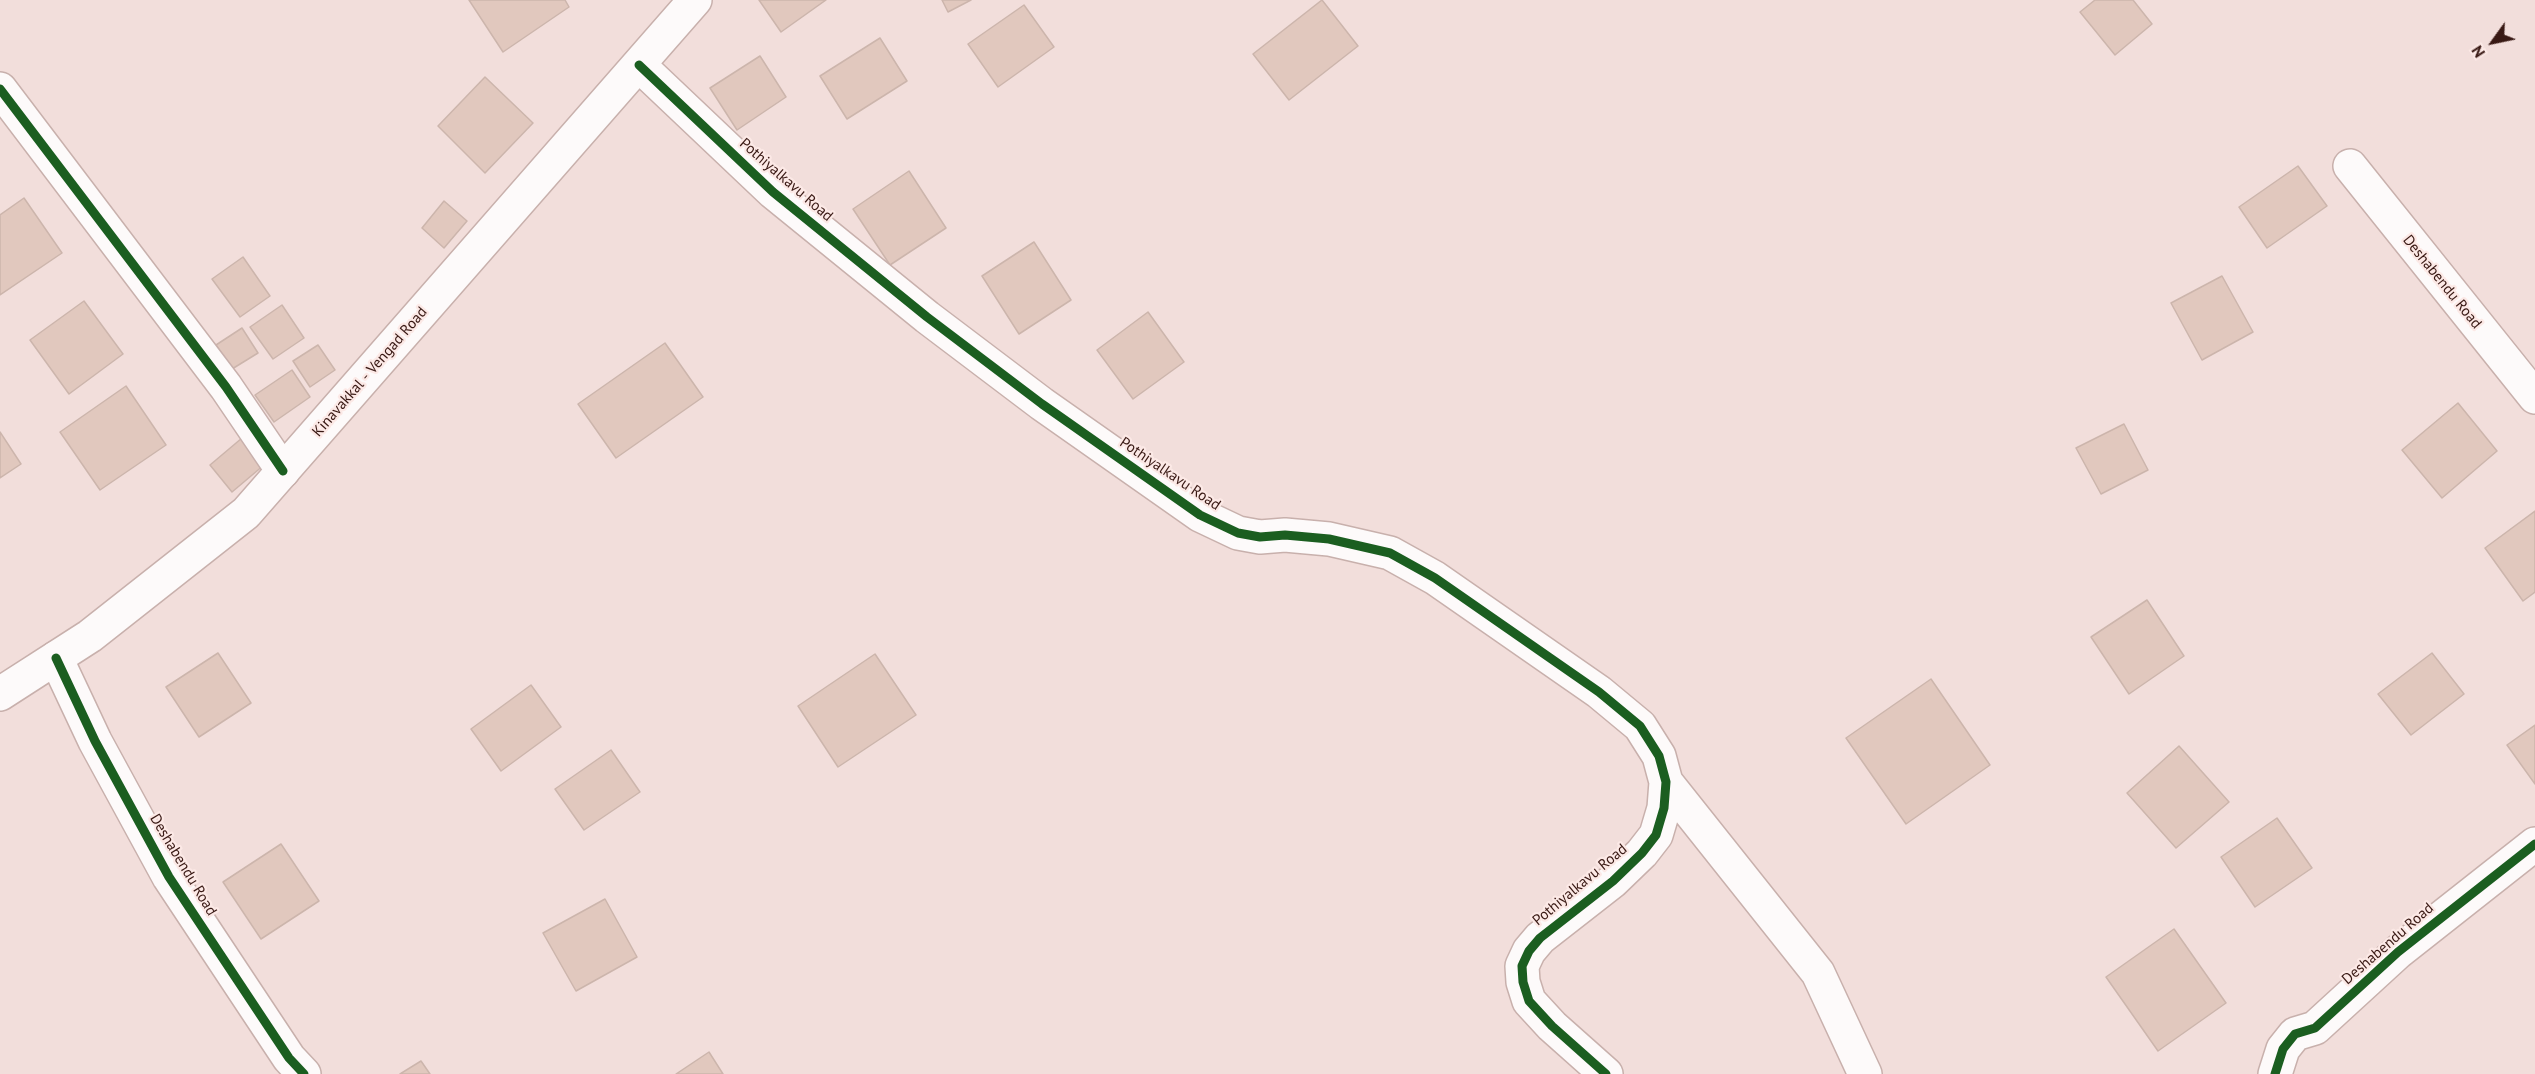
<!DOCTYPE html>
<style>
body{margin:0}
#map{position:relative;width:2535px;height:1074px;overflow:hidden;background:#f2dedb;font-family:"PT Sans",sans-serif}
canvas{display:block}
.north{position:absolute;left:2463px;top:12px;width:60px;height:60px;-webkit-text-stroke:4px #fce9e6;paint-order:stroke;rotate:237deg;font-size:16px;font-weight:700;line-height:24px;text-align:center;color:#381813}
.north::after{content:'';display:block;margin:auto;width:21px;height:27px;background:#381813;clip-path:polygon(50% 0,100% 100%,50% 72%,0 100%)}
</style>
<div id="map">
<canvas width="2535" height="1074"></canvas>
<div class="north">N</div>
</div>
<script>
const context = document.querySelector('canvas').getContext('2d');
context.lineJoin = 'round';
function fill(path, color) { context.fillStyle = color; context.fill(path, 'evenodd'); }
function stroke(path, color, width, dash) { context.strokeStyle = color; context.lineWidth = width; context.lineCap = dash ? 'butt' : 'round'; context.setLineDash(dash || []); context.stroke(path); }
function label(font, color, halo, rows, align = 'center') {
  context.font = font + ' "PT Sans",sans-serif'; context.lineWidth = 4.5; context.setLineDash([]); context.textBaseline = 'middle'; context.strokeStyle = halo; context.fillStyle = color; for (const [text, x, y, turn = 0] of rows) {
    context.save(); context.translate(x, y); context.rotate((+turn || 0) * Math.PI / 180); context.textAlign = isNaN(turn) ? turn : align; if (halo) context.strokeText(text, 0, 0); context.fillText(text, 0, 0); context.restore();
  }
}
const building = new Path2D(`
 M469,0H565L569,7L503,52Z
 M759,0H826L781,32Z
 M942,0H971L948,12Z
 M1322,0L1358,46L1289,100L1253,54Z
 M2095,0H2133L2152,24L2115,55L2080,12Z
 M1024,5L1054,47L998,87L968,44Z
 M880,38L907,81L847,119L820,76Z
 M760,56L786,97L737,130L710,88Z
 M485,77L533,123L485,173L438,126Z
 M2298,166L2327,206L2267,248L2239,207Z
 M909,171L946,228L890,265L853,209Z
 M24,198L62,253L0,295V215Z
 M444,201L467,221L444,248L422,228Z
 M1034,242L1071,300L1019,334L982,276Z
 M243,257L270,296L240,317L212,279Z
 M2222,276L2253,332L2202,360L2171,303Z
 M84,301L123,354L69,394L30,340Z
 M282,305L304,338L273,359L250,327Z
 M1148,312L1184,362L1133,399L1097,350Z
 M242,328L258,353L232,369L216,345Z
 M665,343L703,397L616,458L578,404Z
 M318,345L335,370L310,387L293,361Z
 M292,370L310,397L274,422L255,395Z
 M126,386L166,445L100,490L60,432Z
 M2458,403L2497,451L2442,498L2402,450Z
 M2124,424L2148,470L2101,494L2076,448Z
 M0,432L21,464L0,478Z
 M242,438L264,465L232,492L210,465Z
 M2535,511V592L2523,601L2485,548Z
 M2147,600L2184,656L2129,694L2091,637Z
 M218,653L251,703L199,737L166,687Z
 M2432,653L2464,694L2411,735L2378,694Z
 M875,654L916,715L838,767L798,706Z
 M1931,679L1990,765L1906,824L1846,738Z
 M531,685L561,727L501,771L471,729Z
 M2535,725V784L2507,745Z
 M2179,746L2229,802L2176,848L2127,793Z
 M611,750L640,792L584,830L555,789Z
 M2277,818L2312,868L2255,907L2221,857Z
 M281,844L319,901L261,939L223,882Z
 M605,899L637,957L576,991L543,933Z
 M2174,929L2226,1003L2158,1051L2106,977Z
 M709,1052L723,1074H676Z
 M421,1061L430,1074H400Z`);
fill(building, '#e1c8be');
stroke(building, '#ccb5ac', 1.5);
const street = new Path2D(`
 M639,65L773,192L927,317L1042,404L1200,515L1238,533L1260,537L1285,535L1329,539L1390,553L1435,578L1599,692L1640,726L1659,756L1666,782L1664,808L1656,835L1642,853L1613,881L1540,938L1529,951L1522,966L1523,982L1529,1001L1552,1026L1606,1074
 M0,89L226,387L283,471
 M2350,166L2535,397
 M56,658L95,741L169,877L289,1058L304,1074
 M1666,782L1818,973L1865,1074
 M2275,1074L2283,1049L2295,1034L2315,1028L2398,952L2535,844`);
const secondary = new Path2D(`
 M0,694L90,636L246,513L695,0`);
stroke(street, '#c8b0ac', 36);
stroke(secondary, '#c8b0ac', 36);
stroke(street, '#fdfafa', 33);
stroke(secondary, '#fdfafa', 33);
stroke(new Path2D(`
 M639,65L773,192L927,317L1042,404L1200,515L1238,533L1260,537L1285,535L1329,539L1390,553L1435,578L1599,692L1640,726L1659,756L1666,782L1664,808L1656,835L1642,853L1613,881L1540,938L1529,951L1522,966L1523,982L1529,1001L1552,1026L1606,1074
 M0,89L226,387L283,471
 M56,658L95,741L169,877L289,1058L304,1074
 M2275,1074L2283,1049L2295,1034L2315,1028L2398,952L2535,844`), '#1b5e20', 9);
label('15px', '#381813', '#fce9e6', [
 ["Pothiyalkavu Road",786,180,41],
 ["Deshabendu Road",2442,282,51],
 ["Kinavakkal - Vengad Road",370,372,-49],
 ["Pothiyalkavu Road",1170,474,34],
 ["Deshabendu Road",183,865,59],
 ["Pothiyalkavu Road",1580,885,-40],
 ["Deshabendu Road",2388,944,-41]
]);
</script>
